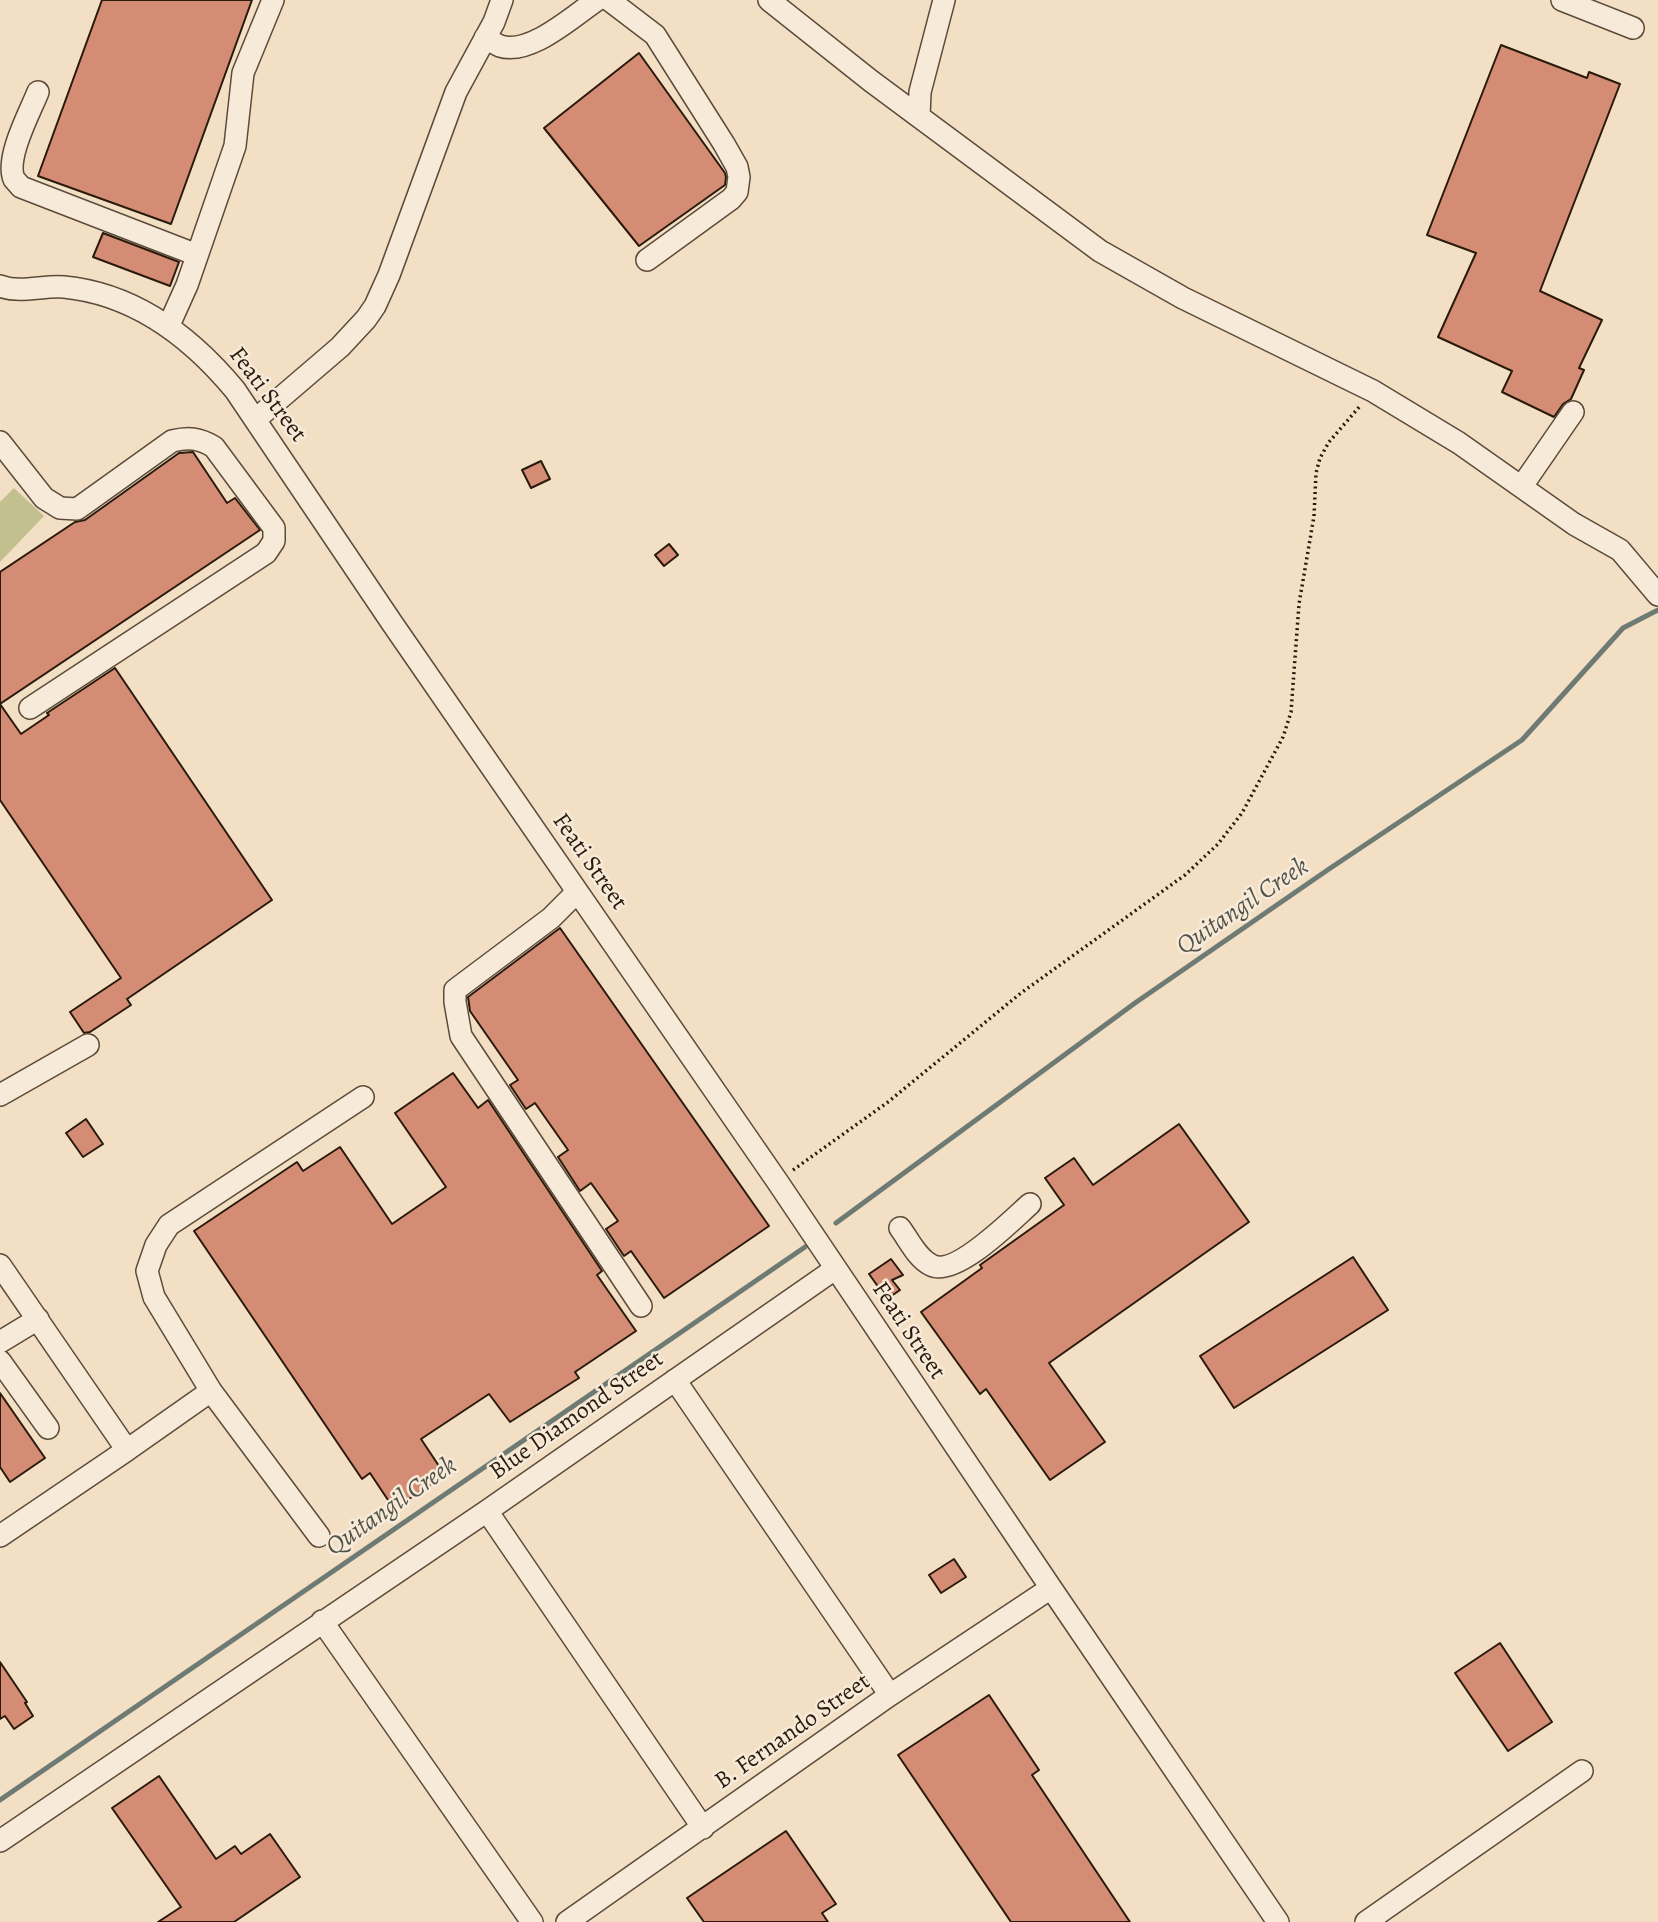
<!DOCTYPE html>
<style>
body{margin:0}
canvas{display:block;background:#f3dfc4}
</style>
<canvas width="1658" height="1922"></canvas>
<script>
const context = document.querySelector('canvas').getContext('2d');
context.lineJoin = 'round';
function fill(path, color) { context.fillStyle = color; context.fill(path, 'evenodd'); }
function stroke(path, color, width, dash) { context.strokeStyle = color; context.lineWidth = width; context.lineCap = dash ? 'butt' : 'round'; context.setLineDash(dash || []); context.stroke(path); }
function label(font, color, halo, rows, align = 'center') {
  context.font = font + ' Alegreya,serif'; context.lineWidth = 5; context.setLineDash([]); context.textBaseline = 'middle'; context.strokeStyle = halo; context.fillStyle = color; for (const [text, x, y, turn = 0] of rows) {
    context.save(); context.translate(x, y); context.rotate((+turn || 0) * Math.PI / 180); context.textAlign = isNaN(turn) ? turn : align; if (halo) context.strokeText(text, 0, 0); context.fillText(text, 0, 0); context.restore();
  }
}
fill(new Path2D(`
 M14,488L44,516L0,562V502Z`), '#c2c08f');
stroke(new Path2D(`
 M836,1223L1135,1003L1329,869L1522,740L1623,628L1658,610
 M0,1800L805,1247`), '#6e7b74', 5);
const building = new Path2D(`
 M102,0H252L171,224L38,176Z
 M1501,45L1587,78L1589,72L1620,84L1540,291L1602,320L1579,368L1584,370L1571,399L1563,404L1554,417L1502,392L1512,371L1438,337L1476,253L1427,235Z
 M639,53L725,173L726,177L725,185L639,246L544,128Z
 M103,233L179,262L170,286L93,257Z
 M193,452L227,503L235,498L260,530L0,704V572L75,522L85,520L179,453Z
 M541,461L550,479L531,488L522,470Z
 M669,544L678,555L664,566L655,555Z
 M115,668L272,900L127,999L131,1005L90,1032L84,1033L70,1012L121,978L0,800V704L21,734L49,715L47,713Z
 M560,928L769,1226L664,1298L631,1251L624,1256L606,1229L618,1221L591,1183L580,1191L558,1157L568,1150L535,1103L526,1109L510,1085L518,1080L470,1011L468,997Z
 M453,1073L478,1108L488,1100L602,1271L597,1275L636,1331L575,1372L579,1378L510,1422L489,1394L421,1439L445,1475L394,1509L370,1473L362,1479L194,1231L297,1162L303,1171L340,1147L392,1224L446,1187L395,1113Z
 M86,1119L103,1144L83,1157L66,1133Z
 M1179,1124L1249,1222L1049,1363L1105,1442L1050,1480L986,1389L980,1394L921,1312L982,1268L980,1265L1064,1205L1045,1178L1074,1158L1093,1185Z
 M1353,1257L1388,1310L1234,1408L1200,1356Z
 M891,1259L903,1275L892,1280L900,1290L887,1299L869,1274Z
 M0,1393L45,1458L10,1482L0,1467Z
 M954,1559L966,1577L941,1593L929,1575Z
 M1500,1643L1552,1722L1508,1751L1455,1673Z
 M0,1662L27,1702L25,1703L33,1716L14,1729L5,1716L0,1719Z
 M989,1695L1039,1770L1032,1775L1130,1922H1011L898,1755Z
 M159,1776L216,1859L235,1846L241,1854L270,1834L300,1877L234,1922H158L181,1907L112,1808Z
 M786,1831L836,1904L822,1913L828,1922H704L687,1898Z`);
fill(building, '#d48d74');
stroke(building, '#291a0c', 2);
const minor = new Path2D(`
 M609,0L655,35L724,144L737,167L739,177L737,192L731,199L647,260
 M769,0L871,81L1100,251L1183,298L1373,391L1459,443L1574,524L1620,550L1658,595
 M1562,0L1633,28
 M485,38C490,40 495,44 500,46C530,56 573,16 597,0
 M38,92C30,112 5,158 14,179C14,179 21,187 21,187L197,255
 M919,116L920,92L944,0
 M0,286C21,294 43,285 64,287C136,294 191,337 235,390L392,623L777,1181L1051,1588L1278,1922
 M169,325L187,285L235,146L243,73L273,0
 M256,419L340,347L366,319L375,306L389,275L456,92L494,22L502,0
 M0,442L44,498L60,508L77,509L172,441C189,437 199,438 214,447L274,528V541L266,553L30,708
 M1522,486L1573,412
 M577,892L551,918L455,990V1002L461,1036L641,1306
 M0,1095L88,1045
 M900,1228C909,1240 917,1258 931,1265C955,1278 1012,1220 1030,1204
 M0,1265L127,1450L0,1536
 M0,1342L38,1319
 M0,1361L48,1428
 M675,1380L890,1695
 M127,1450L211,1391
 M487,1511L703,1828
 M319,1536L211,1391L154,1297L147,1271L156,1245L169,1225L363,1097
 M322,1621L532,1922
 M0,1841L487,1511L835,1269
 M567,1922L890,1695L1051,1588
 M1366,1922L1582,1771`);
stroke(minor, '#5c4b3a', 24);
stroke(new Path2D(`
 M793,1170L888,1102L1021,993L1185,875L1218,844L1242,813L1283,737L1291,712L1299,604L1314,516L1316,473L1320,458L1329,442L1360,406`), '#291a0c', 3.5, [2, 3.5]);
stroke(minor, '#f7ead9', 21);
label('24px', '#291a0c', '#f7ead9', [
 ["Feati Street",267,395,53],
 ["Feati Street",589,862,55],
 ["Feati Street",908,1331,56],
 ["Blue Diamond Street",577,1416,-35],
 ["B. Fernando Street",793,1732,-35]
]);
label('italic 26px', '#515349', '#f7ead9', [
 ["Quitangil Creek",1243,907,-34],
 ["Quitangil Creek",392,1507,-35]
]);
</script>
